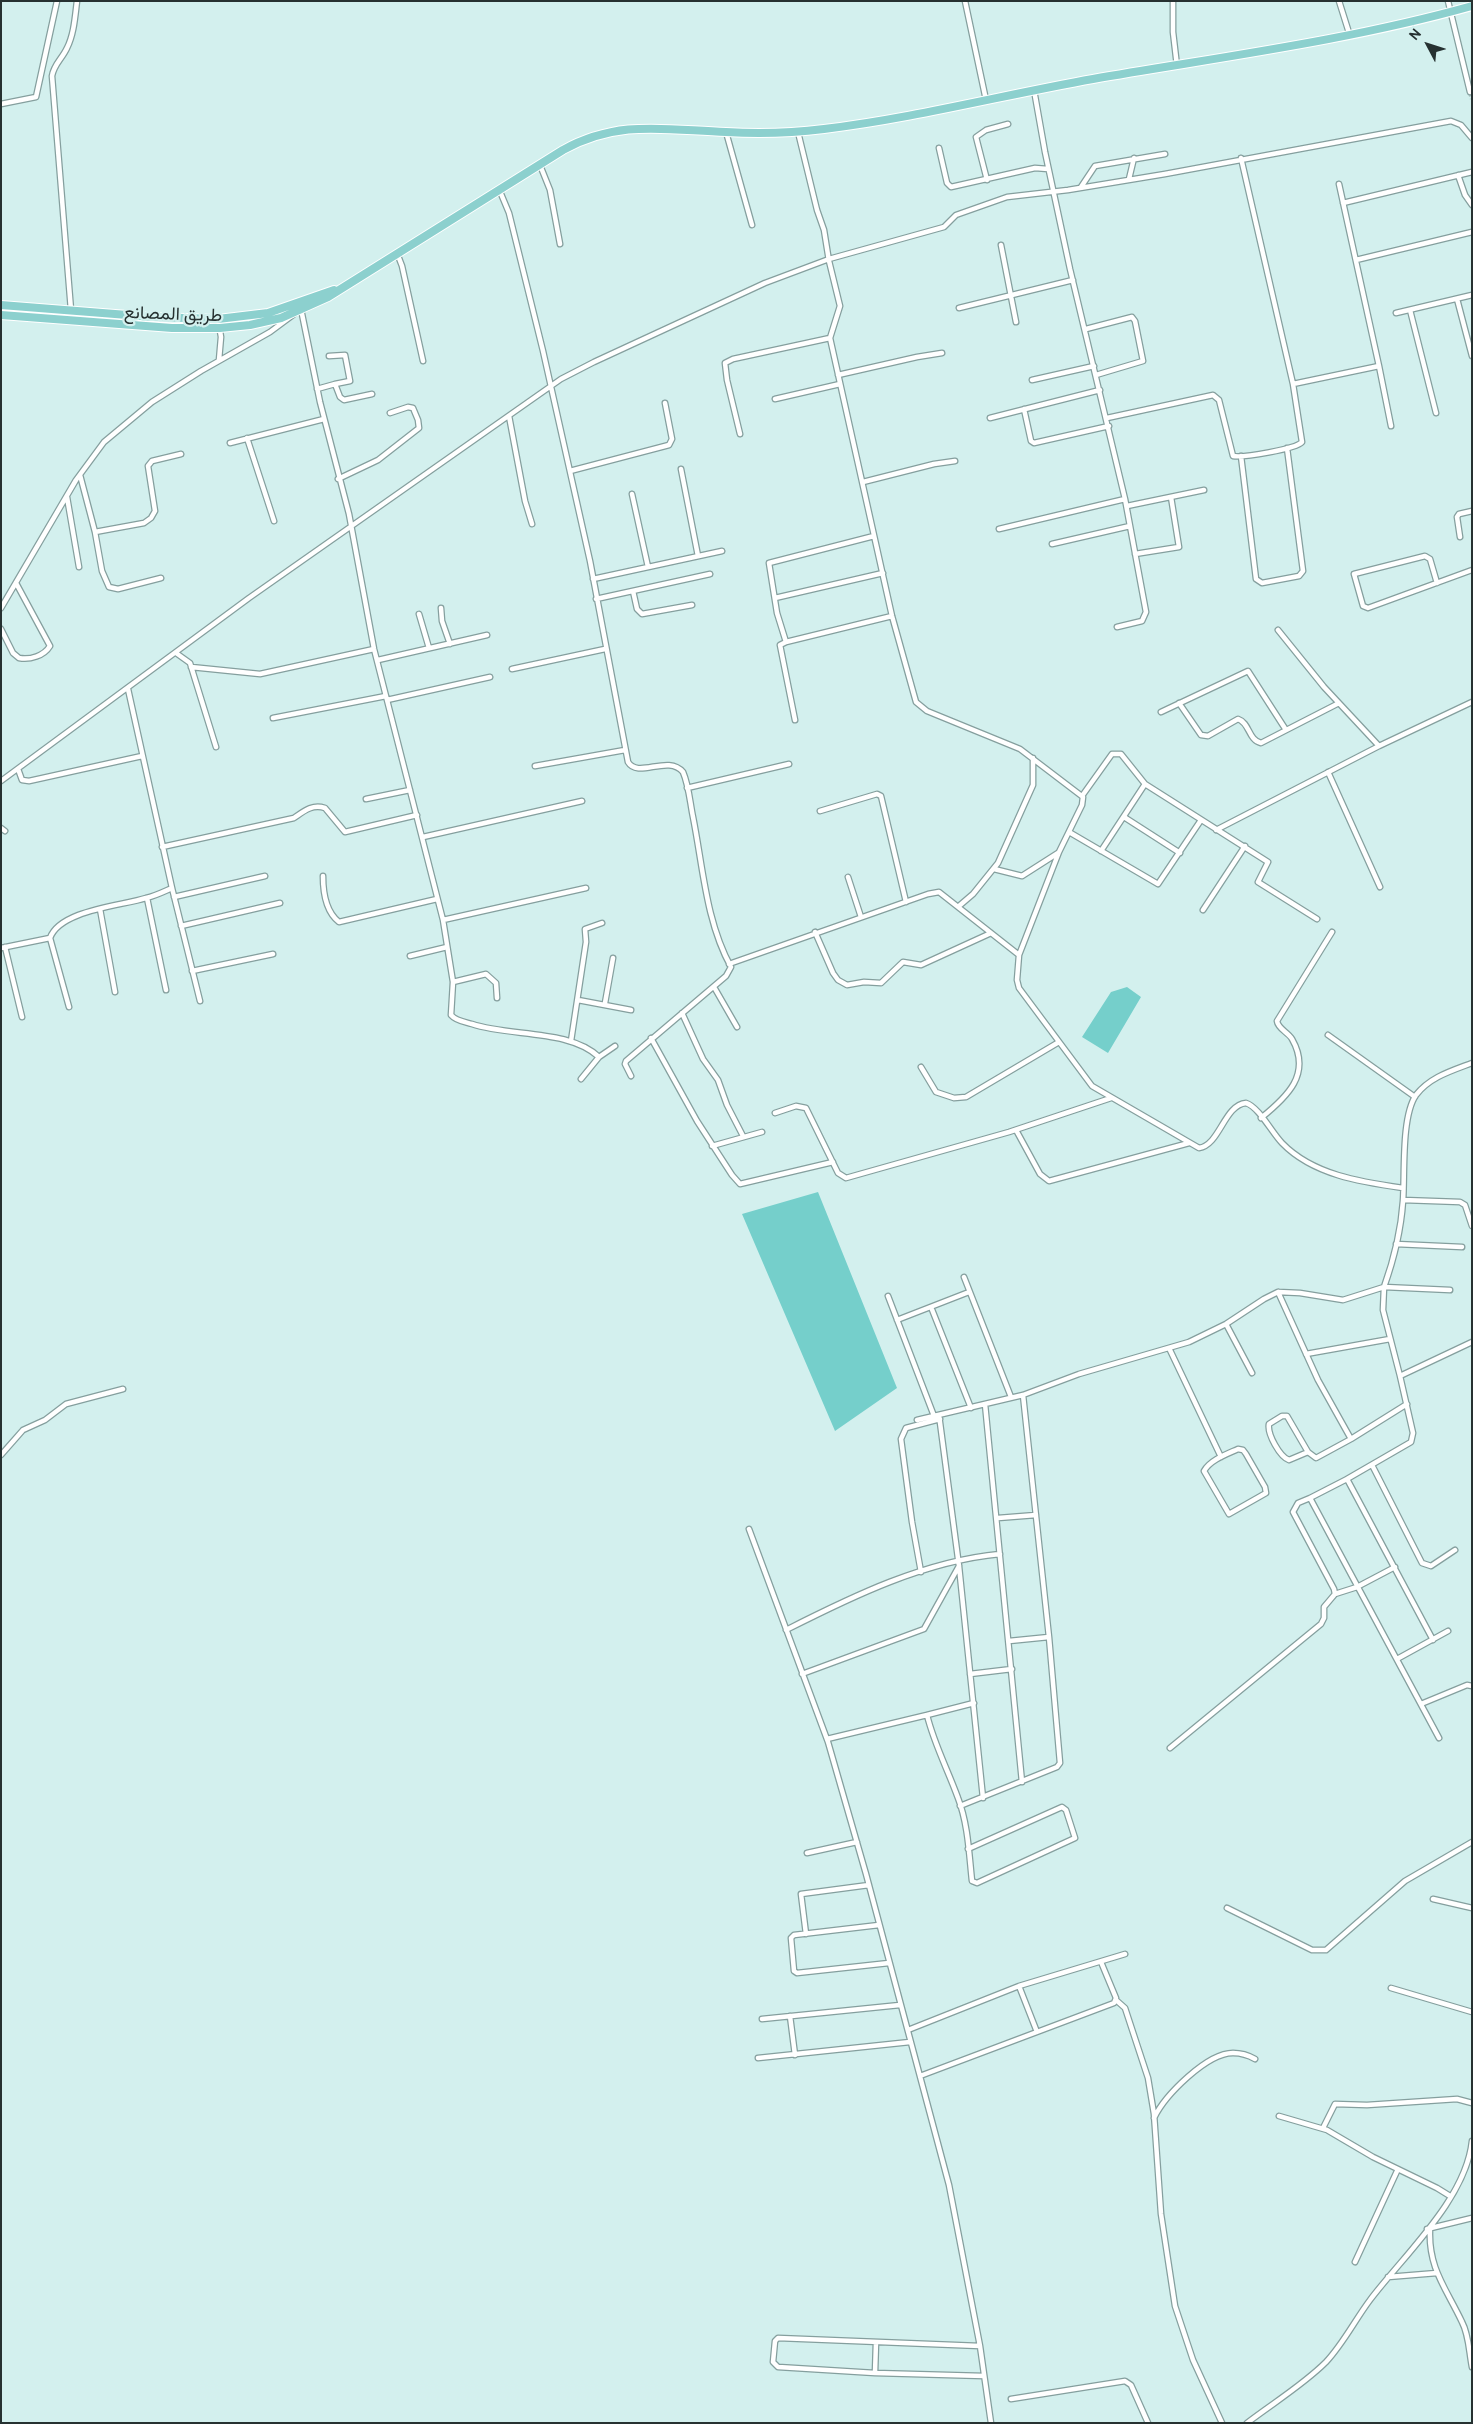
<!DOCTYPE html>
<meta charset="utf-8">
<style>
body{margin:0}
#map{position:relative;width:1473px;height:2424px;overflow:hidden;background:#d3f0ee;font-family:Overpass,sans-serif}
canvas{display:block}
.frame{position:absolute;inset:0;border:2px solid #263131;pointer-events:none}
.north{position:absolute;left:1403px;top:20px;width:50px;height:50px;-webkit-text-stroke:4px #d3f0ee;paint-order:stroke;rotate:310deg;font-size:14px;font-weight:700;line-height:20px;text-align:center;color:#263131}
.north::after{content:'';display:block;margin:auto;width:18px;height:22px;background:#263131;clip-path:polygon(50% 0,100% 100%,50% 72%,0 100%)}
</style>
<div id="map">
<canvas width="1473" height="2424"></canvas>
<div class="frame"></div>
<div class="north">N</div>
</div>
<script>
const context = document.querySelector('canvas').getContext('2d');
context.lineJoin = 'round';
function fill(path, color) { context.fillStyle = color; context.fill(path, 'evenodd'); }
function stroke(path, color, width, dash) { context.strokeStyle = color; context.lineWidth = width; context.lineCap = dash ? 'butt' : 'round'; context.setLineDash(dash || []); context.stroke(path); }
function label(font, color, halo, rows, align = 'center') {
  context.font = font + ' Overpass,Vazirmatn,sans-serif'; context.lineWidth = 4.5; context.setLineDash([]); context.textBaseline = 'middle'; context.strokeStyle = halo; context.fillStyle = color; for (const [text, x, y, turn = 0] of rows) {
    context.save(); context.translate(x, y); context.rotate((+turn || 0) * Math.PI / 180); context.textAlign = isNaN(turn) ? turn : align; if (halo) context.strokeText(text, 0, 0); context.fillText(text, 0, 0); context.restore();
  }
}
fill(new Path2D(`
 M1127,987L1141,997L1108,1053L1082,1037L1111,992Z
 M818,1192L897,1388L835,1431L742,1214Z`), '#75cfcb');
stroke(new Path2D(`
 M1470,92L1472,99`), '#b0cac8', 4.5, [4.5, 2]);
const minor = new Path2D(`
 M965,1L986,100
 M1173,1V32L1177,66
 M1339,1L1350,36
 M1448,1L1470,92
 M1034,90L1045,152L1070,269L1125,499L1146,612L1142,621L1117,627
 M1,104L36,97L57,1
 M726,132L752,225
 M798,132L817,210L824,230L829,261L840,306L830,338L892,616L916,702L927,711L1020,749L1083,797L1082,805L1059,852L1019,955
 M939,148L947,183L951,187L1035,168L1048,169
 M540,165L550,190L560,244
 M1458,175L1465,195L1472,205
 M1129,179L1134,158
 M987,180L976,137L986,130L1008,124
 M1339,184L1379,366
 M1081,187L1095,166L1165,154
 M499,189L509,213L543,351L590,561L628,762C638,779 668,754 683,772C689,786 690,803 693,817C703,867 706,922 731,967L726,976L626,1061L625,1064L631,1076
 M1343,203L1472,172
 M1001,245L1016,322
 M397,253L402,266L423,361
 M1356,260L1472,232
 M1457,299L1472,356
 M959,308L1073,280
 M301,309L320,402L349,514L374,649L443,920L453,982L451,1015C456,1021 465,1022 472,1024C511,1037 569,1029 599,1057
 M71,310L52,76C54,64 62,59 67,48C74,34 75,17 77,1
 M1410,310L1436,413
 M1396,313L1472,295
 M218,319L221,337L219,360
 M1086,329L1132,317L1135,321L1143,361L1096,375
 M329,356L345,355L350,381L335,384
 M838,375L917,357L942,353
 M1032,380L1094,366
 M1293,384L1379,366L1391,426
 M317,389L335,384L340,397L344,400L372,394
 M775,399L840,384
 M1024,409L1031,441L1034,443L1109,426
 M509,416L525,501L532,524
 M990,418L1100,390
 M1107,418L1213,395L1219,400L1233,456C1243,458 1296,449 1302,442L1293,384L1241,158
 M740,434L727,380L725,363L733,359L830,338
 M247,438L274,521
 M230,443L324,419
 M1241,456L1256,579L1262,583L1299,576L1303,571L1287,448
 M681,469L698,556
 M570,471L669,445L672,439L665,403
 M80,475L95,532L102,571L109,587L118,589L161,578
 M338,479L378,460L419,428L418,420L413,408L408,407L390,413
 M863,482L934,464L955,461
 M632,494L648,567
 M67,497L79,567
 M1127,506L1204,490
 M999,529L1125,499
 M95,532L144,523L151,518L155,511L148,466L152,461L181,454
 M1460,537L1457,517L1459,514L1472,511
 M1052,544L1130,526
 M1135,554L1179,547L1171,497
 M593,579L722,551
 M1437,583L1430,559L1425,556L1354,574L1363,606L1368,608L1472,570
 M633,591L637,609L642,614L692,605
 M775,598L883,573
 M596,599L710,574
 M1,608L76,480L104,442L152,402L201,371L270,332L293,315
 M441,608L442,621L450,644
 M419,614L429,648
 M1,629L13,653L19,658C30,660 44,656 50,646L16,583
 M1278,630L1324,687L1379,746
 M786,642L777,613L769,563L874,536
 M176,653L190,663L216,747
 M378,660L487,635
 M191,667L260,674L374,649
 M512,669L605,649
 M128,689L172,888L200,1001
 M387,700L490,677
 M1179,703L1201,735L1208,736L1238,719C1250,723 1248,740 1261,743L1339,703
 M1161,712L1248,671L1286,730
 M273,718L386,696
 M795,720L780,645L786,642L892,616
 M535,766L625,750
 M18,769L22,780L29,781L142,756
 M1328,772L1380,887
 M1,781L249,598L561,379L594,362L765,283L829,259L944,227L956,215L1007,197L1068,190L1165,174L1451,121L1461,125L1472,138
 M687,788L789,764
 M1082,796L1112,754H1121L1145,784L1268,862L1258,882L1317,919
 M366,799L410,790
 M820,811L877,794L881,796L906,902
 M1124,817L1180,853
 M1,828L5,831
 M1216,830L1379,746L1472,702
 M1069,832L1158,884L1201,820
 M423,837L582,801
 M162,847L294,818C304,811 312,804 325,808L345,832L417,815
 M1101,851L1145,784
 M994,869L1022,876L1058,853
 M323,876C323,892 325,911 339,922L437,899
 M848,877L861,917
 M174,897L265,876
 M147,898L166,990
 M959,906L973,894L998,863L1033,785V758
 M100,909L115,992
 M1203,910L1245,846
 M443,920L586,888
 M181,926L280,903
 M815,932L833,973L838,980L847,985L864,982L881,983L903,962L921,965L991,933
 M5,947L22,1017
 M1,948L50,938
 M410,956L447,947
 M729,964L928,894L939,892L1019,955L1017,980L1019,988L1092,1086L1199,1148C1220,1145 1224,1105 1246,1103C1259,1107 1272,1133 1282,1143C1313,1175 1361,1182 1403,1188
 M192,971L273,954
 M453,982L486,974L496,983L497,998
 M714,987L737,1027
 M578,1000L631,1010
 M605,1003L613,958
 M69,1007L50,938C60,910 121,906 146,898C155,896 163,892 172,888
 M682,1013L703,1059L718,1080L727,1105L743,1136
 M1328,1035L1415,1097
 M651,1038L697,1121L732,1175L740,1184L833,1162
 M571,1041L586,942L585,929L602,923
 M921,1067L936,1092L954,1098L966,1097L1059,1042
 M581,1079L599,1057L615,1046
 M775,1113L796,1106L806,1108L838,1173L846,1178L1009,1132L1111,1098
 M1261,1118C1287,1097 1312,1074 1292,1039C1288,1032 1278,1029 1277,1021L1332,932
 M1016,1130L1040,1174L1049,1181L1189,1143
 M712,1146L762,1132
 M1403,1200L1460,1202L1465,1205L1472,1226
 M1396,1244L1462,1247
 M964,1277L1011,1397
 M1278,1292L1318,1380L1351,1439L1407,1404
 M888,1296L934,1416
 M931,1307L971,1408
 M897,1320L969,1292
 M1226,1324L1252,1373
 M1169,1348L1221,1457
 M1306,1354L1390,1339
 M1400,1376L1383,1310L1384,1287L1450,1290
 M985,1404L1022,1782
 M939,1415L959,1566L983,1798
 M917,1420L1023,1395L1079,1374L1189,1342L1226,1324L1264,1299L1278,1292L1300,1293L1343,1300L1384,1287C1394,1259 1401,1230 1403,1201C1405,1174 1401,1117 1416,1095C1430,1077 1451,1071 1472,1063
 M1238,1449L1243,1450L1246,1454L1265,1487L1266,1493L1229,1514L1204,1471C1210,1460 1227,1454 1238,1449Z
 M1308,1452L1289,1460C1280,1457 1267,1434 1269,1424L1282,1416H1287L1308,1452L1316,1458L1351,1439
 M1,1455L23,1430L45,1420L66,1404L123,1389
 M1372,1465L1422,1563L1431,1566L1455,1550
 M1347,1479L1411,1442L1413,1433L1400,1376L1472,1342
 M998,1518L1036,1515
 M749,1529L828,1742L866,1874L949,2185L980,2346L991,2423
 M921,1572L912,1522L901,1439L906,1428L940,1419
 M1335,1594L1357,1587L1395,1567
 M786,1630C853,1596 925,1561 1000,1554
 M1433,1640L1347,1479L1310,1498L1439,1738
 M1009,1641L1049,1637
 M1397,1659L1448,1631
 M802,1674L924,1629L959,1566
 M970,1674L1012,1669
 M1421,1704L1467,1685L1472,1686
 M827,1739L927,1715
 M1170,1748L1321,1624L1324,1618V1607L1335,1594L1334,1589L1293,1512L1298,1503L1310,1498
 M960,1806L1057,1767L1060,1763L1049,1637L1023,1395
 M968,1849L1062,1807L1066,1810L1075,1838L977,1883L972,1881C969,1853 968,1824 958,1798C948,1770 934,1744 927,1715L974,1703
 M807,1853L857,1842
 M1433,1899L1472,1908
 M1227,1908L1312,1950H1326L1405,1881L1472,1842
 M879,1925L794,1935L791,1938L794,1971L797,1973L889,1963
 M806,1934L801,1894L869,1885
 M1019,1986L1037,2032
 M1391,1988L1472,2012
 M1116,2000L1125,2008L1148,2078L1154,2114L1161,2214L1175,2306L1193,2360L1222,2423
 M790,2016L795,2055
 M762,2019L900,2005
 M908,2030L1019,1986L1125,1954
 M758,2058L910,2042
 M920,2076L1114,2003L1116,1998L1101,1962
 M1279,2116L1327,2130L1373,2157L1437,2188L1450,2196
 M1154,2118C1165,2095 1207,2053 1233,2053C1241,2053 1248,2055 1255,2059
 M1323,2128L1335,2104L1367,2105L1457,2099L1472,2103
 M1427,2229L1472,2218
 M1430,2229C1428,2268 1446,2288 1462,2322C1469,2335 1469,2352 1472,2367
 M1355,2262L1398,2169
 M1388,2277L1437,2273
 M980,2346L778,2338L775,2341L773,2362L778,2367L875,2373L984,2376
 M875,2373L876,2342
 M1011,2399L1125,2381L1131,2385L1148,2423
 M1247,2423C1273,2403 1303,2385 1326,2362C1343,2344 1355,2320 1370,2300C1404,2255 1466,2199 1472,2141`);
const primary = new Path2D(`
 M1,305L153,317L218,319L268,313L334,290
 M1,315L172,328H220L250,325L281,318L328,297L563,150C619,119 666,130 726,132C759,134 792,133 824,129C915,118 1003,95 1093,79C1220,57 1347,41 1472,6`);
stroke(minor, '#859f9e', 7);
stroke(primary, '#fff', 10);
stroke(minor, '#fff', 4.5);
stroke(primary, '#8cd0ce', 8);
label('18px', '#263131', '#d3f0ee', [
 ["طريق المصانع",173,316,2]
]);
</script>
